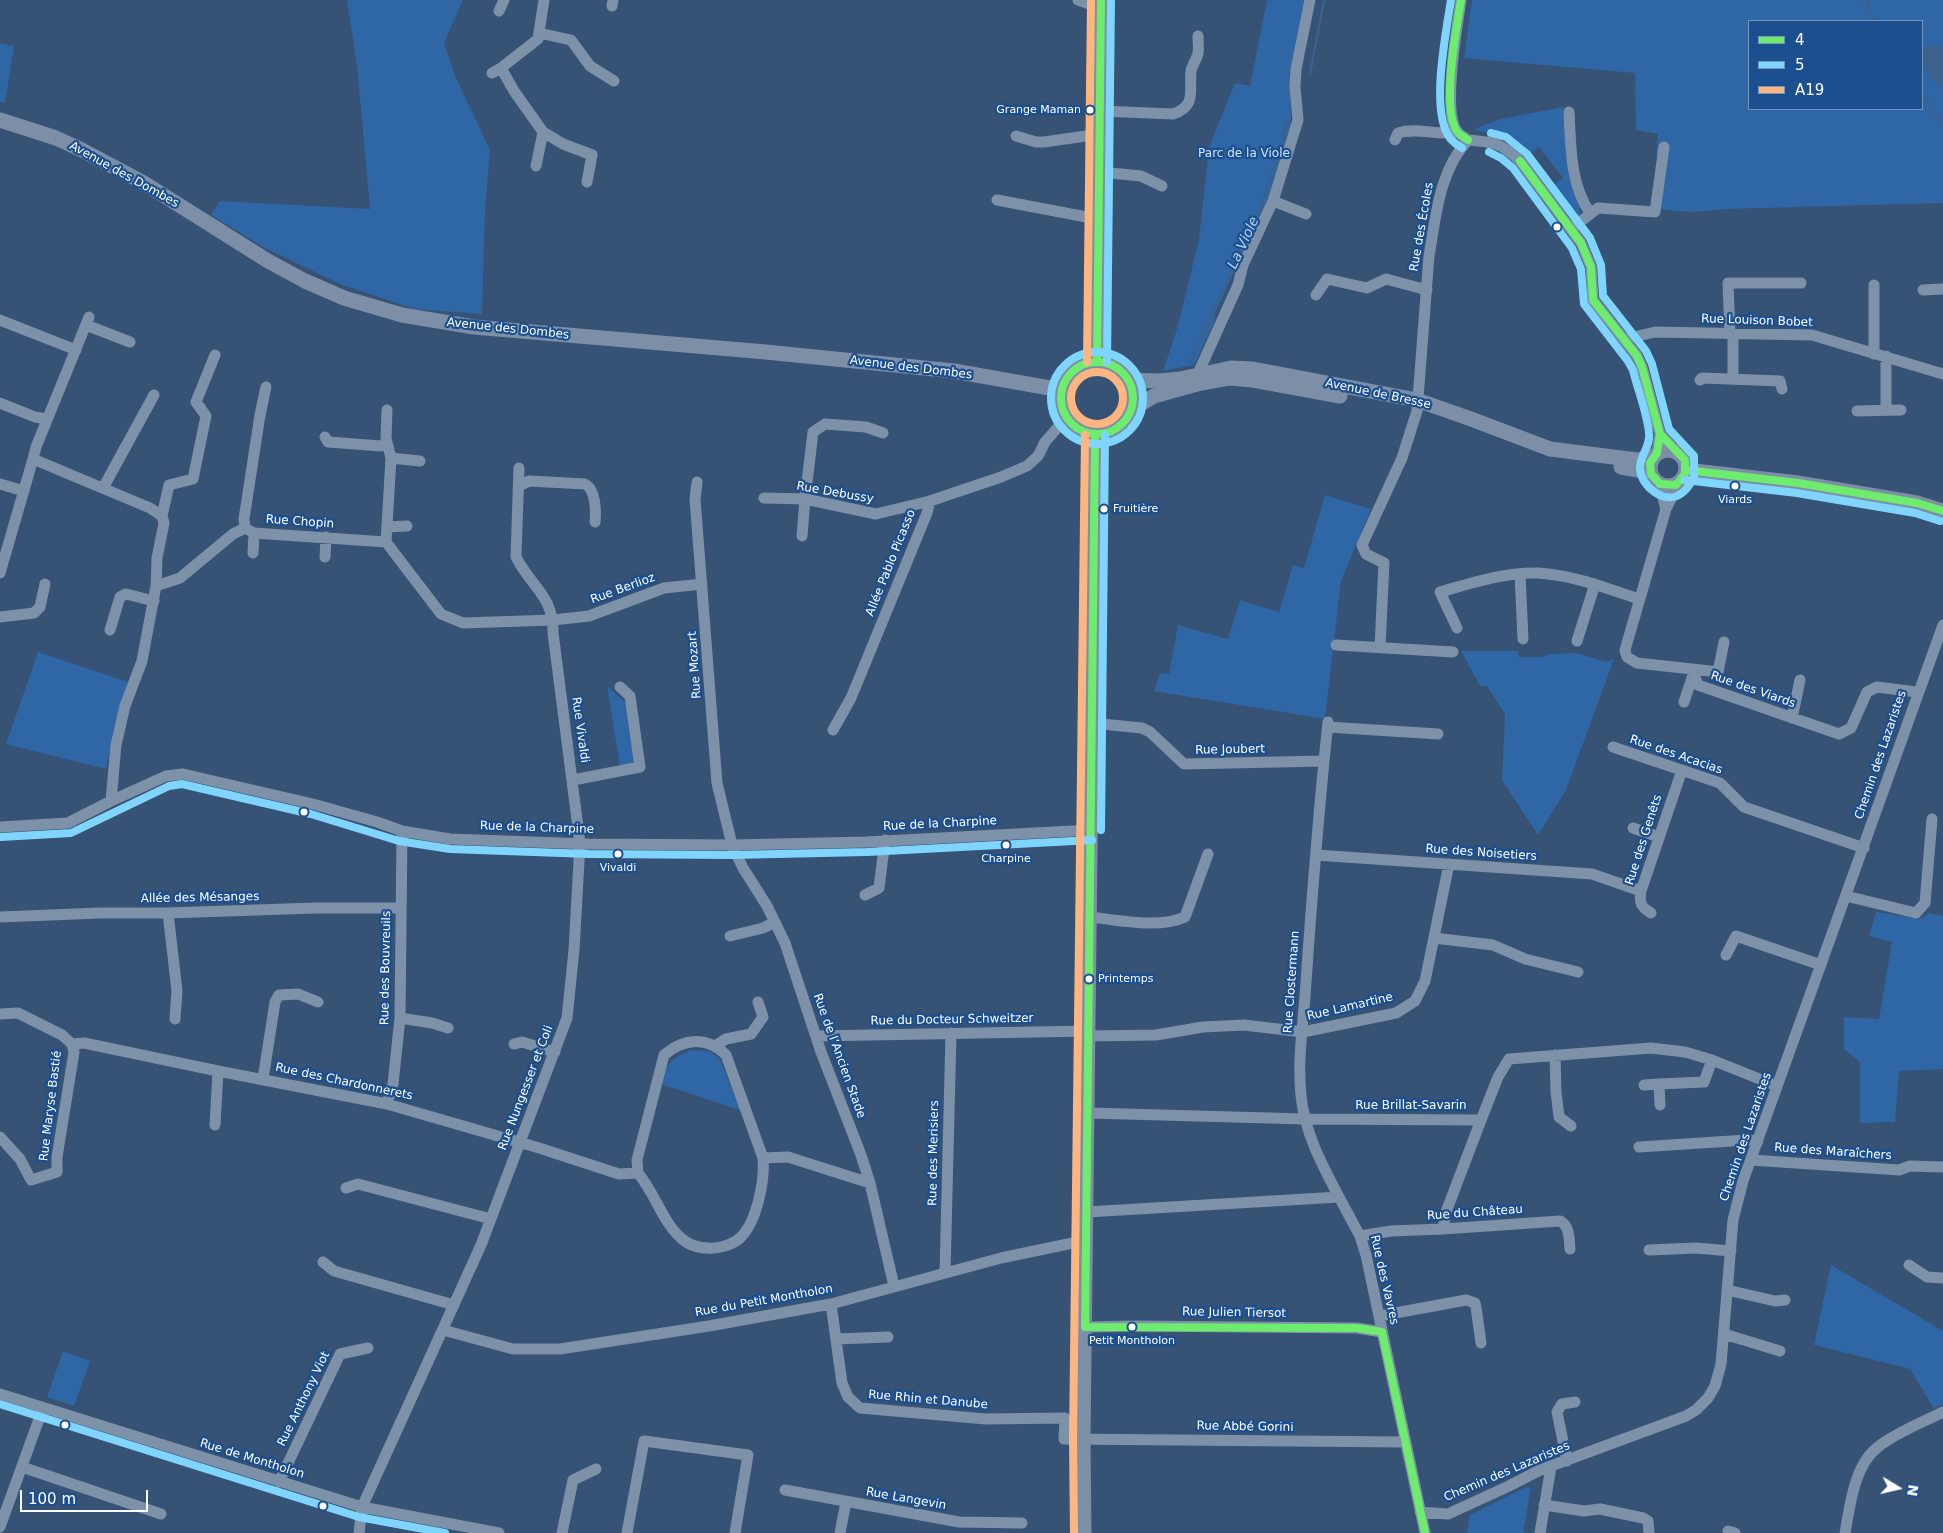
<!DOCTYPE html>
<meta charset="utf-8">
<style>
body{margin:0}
#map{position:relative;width:1943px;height:1533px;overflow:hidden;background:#365274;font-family:"DejaVu Sans",sans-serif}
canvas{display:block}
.legend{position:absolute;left:1748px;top:20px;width:175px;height:90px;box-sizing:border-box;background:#1b4f8f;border:1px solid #7695bc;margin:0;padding:6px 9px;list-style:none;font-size:15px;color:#fff}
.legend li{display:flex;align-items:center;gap:10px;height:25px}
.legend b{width:25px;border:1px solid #7695bc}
.north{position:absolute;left:1873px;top:1463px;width:50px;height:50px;-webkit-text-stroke:4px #1b4f8f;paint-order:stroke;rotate:99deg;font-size:14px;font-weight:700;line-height:20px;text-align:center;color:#fff}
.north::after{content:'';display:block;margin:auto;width:18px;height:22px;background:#fff;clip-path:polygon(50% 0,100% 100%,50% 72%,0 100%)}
.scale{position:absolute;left:20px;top:1490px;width:128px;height:22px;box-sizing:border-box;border:2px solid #fff;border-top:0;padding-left:6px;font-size:15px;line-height:18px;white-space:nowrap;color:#fff;-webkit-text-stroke:4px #1b4f8f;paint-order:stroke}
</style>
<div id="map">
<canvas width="1943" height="1533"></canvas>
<ul class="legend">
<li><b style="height:6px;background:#6dec6d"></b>4</li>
<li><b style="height:6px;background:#80d5ff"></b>5</li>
<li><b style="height:6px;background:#ffb580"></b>A19</li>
</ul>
<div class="north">N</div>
<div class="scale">100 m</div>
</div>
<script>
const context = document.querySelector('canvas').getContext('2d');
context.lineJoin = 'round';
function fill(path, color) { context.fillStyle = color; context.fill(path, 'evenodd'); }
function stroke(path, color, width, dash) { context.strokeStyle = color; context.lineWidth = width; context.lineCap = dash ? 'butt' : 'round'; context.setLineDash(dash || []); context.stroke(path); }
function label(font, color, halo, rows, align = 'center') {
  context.font = font + ' "DejaVu Sans",sans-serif'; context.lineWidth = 4.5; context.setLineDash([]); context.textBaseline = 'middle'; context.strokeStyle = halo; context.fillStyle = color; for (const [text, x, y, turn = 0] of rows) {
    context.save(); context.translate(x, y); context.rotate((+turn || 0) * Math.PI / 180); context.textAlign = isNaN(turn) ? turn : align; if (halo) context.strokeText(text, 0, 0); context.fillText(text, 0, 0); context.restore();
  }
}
fill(new Path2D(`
 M347,0H463L444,43L455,76L490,150L485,212L482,314L414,309L340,284L263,247L211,215L220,201L370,209L357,66Z
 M1267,0H1305L1290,71L1291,123L1268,198L1214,315L1215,320L1194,365L1163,371L1177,329L1199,240L1209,147L1235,83L1250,86Z
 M1472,0H1943V203L1727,209L1694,212L1663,210L1659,203L1664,157L1656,156L1658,134L1636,130L1635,73L1464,58ZM1749,21H1922V109H1749Z
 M0,43L14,46L5,103L0,102Z
 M1563,107L1571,172L1579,202L1580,215L1576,218L1554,185L1563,178L1539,147L1525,158C1521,152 1518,145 1513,141C1502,132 1487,135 1474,129L1501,119Z
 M1325,495L1371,509L1341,581L1325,719L1154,691L1160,673L1169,674L1178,625L1228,639L1240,600L1279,612L1293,565L1304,568Z
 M1461,651H1518L1519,657H1543L1550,654L1577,653L1606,662L1614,659L1566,790L1538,835L1502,780L1505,714L1487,686H1480Z
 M38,652L128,682L115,724L106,769L6,744Z
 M607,686L628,705L634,763L620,767Z
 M1876,912L1920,919L1929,913L1943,916V1069L1899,1071L1895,1122L1860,1123V1062L1844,1049V1017L1879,1019L1892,942L1869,936Z
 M692,1050L709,1051L720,1059L740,1110L661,1084C668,1061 670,1059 692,1050Z
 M1831,1265L1943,1331V1404L1934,1409L1910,1369L1814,1345Z
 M63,1351L90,1361L74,1406L47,1397Z
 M1526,1487L1531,1488L1523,1533H1467L1470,1515Z`), '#2f66a5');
fill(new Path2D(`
 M1922,46H1943V89C1926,73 1922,71 1922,46Z`), '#3b618d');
stroke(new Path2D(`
 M1862,0L1867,2L1868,11L1875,21
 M1310,74L1324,0
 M1922,93L1943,128
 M1188,363L1192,358L1263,203L1289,118`), '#3b618d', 2.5);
stroke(new Path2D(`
 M1078,0L1101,8
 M1461,0C1457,27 1443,108 1456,130C1458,134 1464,137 1468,140
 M612,6L613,0
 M499,11L504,0
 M539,33L571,40L590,66L614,81
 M501,68L514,91L543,132L563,144L592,155L587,182
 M492,73L501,68L538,39L544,0
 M1100,111L1173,114C1197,106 1189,91 1191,71C1192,65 1197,59 1198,53C1199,48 1198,42 1198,36
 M1569,112C1571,147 1570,184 1590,213
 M1016,136L1036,142H1044L1100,134
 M1395,140L1398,133C1418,127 1438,136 1458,132
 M1468,140C1496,143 1498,141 1520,161L1581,243L1591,267L1593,300L1637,356L1642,367L1660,434L1657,453
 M536,166L543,132
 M1100,172L1141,176L1162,186
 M997,200L1097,219
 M1273,201L1306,214
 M1571,229L1598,208L1655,212L1664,147
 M1874,285V354
 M1923,290L1943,289
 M1316,295L1327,279L1367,288L1386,279L1427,290
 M0,320L76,350
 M86,325L130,342
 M1730,333L1728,283H1801
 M1733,333V379
 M1625,339L1655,332L1812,335L1943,374
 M1700,380L1702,378L1780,381L1782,389
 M1201,381L1200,369L1238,285L1243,265L1273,201L1298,120L1295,87L1296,69L1310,0
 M0,403L35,417L47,419
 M1886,410V356
 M1857,411L1901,410
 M1660,434L1675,450
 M325,437L328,442L381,446L387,443
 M391,458L420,461
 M33,459L36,447L89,317
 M1680,481L1666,509L1625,650L1627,657L1637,663L1692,669L1698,685L1839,734L1851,728L1867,692L1877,687L1917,692
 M697,482L695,499L717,783L732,845L743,868L767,906L785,943L821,1052L861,1155L870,1183L894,1286
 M0,484L24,491
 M1659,484L1666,509
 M103,488L154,395
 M518,489L521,485L529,481L585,484C596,490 596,511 595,522
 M764,498L805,499L876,514L930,501L1001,477L1027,466L1038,456L1045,442L1066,418
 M162,516L169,485L193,479L206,416L196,402L215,355
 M387,527L407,526
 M245,528L244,519L260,415L266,387
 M802,536L805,499L813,432L825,424L866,427L883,433
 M386,542L391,458L386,438L387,410
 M253,553L254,533
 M325,557L326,537
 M0,573L33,459L150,508L162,516L164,523L157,558L156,586
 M1520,574L1523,639
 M0,617L34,613L40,607L45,584
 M1457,628L1440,592C1471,583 1505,572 1538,573C1573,575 1606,588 1639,599
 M110,630L120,597L126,594L154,601
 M1577,641L1595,584
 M1336,645L1453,652
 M1380,647L1384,563L1366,554L1362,545L1402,458L1417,411L1429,256C1436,216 1439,171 1468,140
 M1692,669L1718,672L1724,642
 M1684,702L1693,675
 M1792,718L1800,680
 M1328,722C1319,808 1312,895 1306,982C1304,1019 1297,1058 1301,1095C1304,1131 1322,1165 1339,1197
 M1091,723L1142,728L1150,732L1184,764L1324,761
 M1328,727L1438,734
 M833,730L851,698L927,513L930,501
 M1613,747L1720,783L1744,807L1864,848
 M573,780L640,767L630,696L620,687
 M111,801L116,745L125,706L142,661L156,586L180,578L233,534L245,528L254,533L386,542L441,614L463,623L553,620L589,616L664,588L702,584
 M0,827L68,823L111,801L166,776L183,774L313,804L377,822L402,831L450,839L589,844L732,845L866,842L1091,830
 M1633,828L1659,837
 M1316,855L1592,874L1641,891
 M865,895L879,888L885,840
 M1846,896L1916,913L1925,903L1932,819
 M168,913L177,991L175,1019
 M1651,913C1641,907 1639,903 1641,891L1682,770
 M0,917L100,913H168L315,908H401
 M1090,917C1118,920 1159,929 1185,917L1208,854
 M730,936L763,928L775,922
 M1434,938L1493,945L1525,959L1578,972
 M1726,955L1736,936L1821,965
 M0,1014L18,1013L62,1035L72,1044L74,1052L57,1157V1172L31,1180L20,1159L0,1137
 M400,1018L432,1023L448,1028
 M816,1036L1089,1031
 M1088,1036L1156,1035L1203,1027L1244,1025L1303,1032L1396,1013L1415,1001L1425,981L1449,864
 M72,1044L84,1043L218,1071L215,1125
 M514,1044L522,1042L555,1052
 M715,1046L726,1039L751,1034L763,1017L758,1002
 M1555,1055L1556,1092L1559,1117L1571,1126
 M218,1071L387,1104L536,1147L619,1174L638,1173C654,1192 663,1222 680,1237C688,1245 697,1248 708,1248C718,1249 732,1245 740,1238C757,1222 765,1180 763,1158L788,1157L870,1183
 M263,1079L275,1002L279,995L298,994L318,1002
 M1644,1085L1659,1084
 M387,1104L393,1084L400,1018L402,831
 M1660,1105L1659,1084L1704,1082L1712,1060
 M1089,1113L1305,1119L1481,1120L1498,1077L1509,1059L1651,1048L1685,1052L1712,1060L1777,1086
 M1639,1147L1747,1140L1758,1141
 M1751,1160L1899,1170L1910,1166L1943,1167
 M638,1173L637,1160L664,1055C684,1038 707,1036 726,1055L763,1158
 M346,1188L358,1184L491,1219
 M1087,1212L1339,1197L1360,1236L1366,1255L1425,1533
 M1443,1229L1446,1212L1481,1120
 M1360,1236L1391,1231L1443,1229L1560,1221C1570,1226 1569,1240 1570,1249
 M1649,1250L1696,1248L1731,1251
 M323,1262L334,1271L454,1305
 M1909,1265L1927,1277L1943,1278
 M945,1273L951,1033
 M1727,1290L1775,1301L1785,1300
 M831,1304L842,1383L848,1397L860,1408L986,1419L1065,1418L1064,1439L1405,1442
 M1379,1316L1466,1300L1475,1303L1476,1307L1481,1343
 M1085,1327L1133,1326L1357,1328L1382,1332
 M443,1330L513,1349H560L709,1326L831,1304L1001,1258L1087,1240
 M1724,1334L1780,1351
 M836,1339L888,1337
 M0,1394L362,1507L499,1533
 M1567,1461L1557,1412L1562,1404L1575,1402
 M22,1467L161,1514
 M279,1482L340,1354L368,1348
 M785,1490L959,1522L1022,1523
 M1544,1505L1584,1511L1600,1509L1643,1518L1648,1521L1649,1533
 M1420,1512L1448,1514L1509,1486L1540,1470L1686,1416L1696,1410L1708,1398L1715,1386L1721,1364L1733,1220L1743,1181L1943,625
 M0,1527L43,1408
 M1728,1531L1735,1533
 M359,1533L362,1507L481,1245L567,1018L574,950L580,843L553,633C554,596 531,587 516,557L519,468
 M562,1533L573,1480L596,1469
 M627,1533L644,1441L748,1455L735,1533
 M840,1533L846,1502
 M1540,1533L1551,1467
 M1845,1533C1850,1506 1854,1465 1878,1447C1895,1433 1923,1422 1943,1412`), '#7d92a8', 11);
stroke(new Path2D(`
 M0,120L56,138L82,150L144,183L268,261L305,281L344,298L402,315L474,327L766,352L954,371L1061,390
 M1061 398a36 36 0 1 1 72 0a36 36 0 1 1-72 0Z
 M1097,362L1101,0
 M1129,380L1159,381L1180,379L1231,368L1253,369L1417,400L1471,419L1550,449L1637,460L1652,458
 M1132,409L1154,396L1201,383L1229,378L1253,380L1340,396
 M1650 468a18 18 0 1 1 36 0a18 18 0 1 1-36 0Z
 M1621,467L1650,472
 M1686,470L1798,483L1917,503L1943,511
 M1084,1533L1083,1439L1095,435`), '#7d8ea7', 15);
stroke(new Path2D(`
 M1461,0C1456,30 1442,105 1456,130C1459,135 1464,137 1468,140
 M1520,161L1581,243L1591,267L1593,300L1637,356L1642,367L1660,434
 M1061 398a36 36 0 1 1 72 0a36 36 0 1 1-72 0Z
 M1097,362L1101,0
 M1660,434L1685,460V474L1676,485L1660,484L1651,474L1650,463L1657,453Z
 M1686,470L1798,483L1917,503L1943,511
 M1085,1327L1095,435
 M1085,1327L1357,1328L1382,1332
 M1382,1332L1425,1533`), '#6dec6d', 8);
stroke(new Path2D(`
 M1451,0C1446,33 1431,106 1448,135C1451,141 1457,145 1462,148
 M1491,133L1506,137L1527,154
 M1489,152L1501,158L1513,168L1572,248L1581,269L1584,304L1628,361L1633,370C1638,391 1647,412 1649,433C1651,447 1639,456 1640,469C1641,487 1666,506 1682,493C1687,489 1691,483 1694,478V456L1669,429L1652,364L1646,351L1603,296L1601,265L1590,238L1527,154
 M1051 398a46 46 0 1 1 92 0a46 46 0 1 1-92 0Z
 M1107,362L1111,0
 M1685,480L1797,493L1915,513L1940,521
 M1101,830L1105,435
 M1,837L71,833L169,786L182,784L311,814L399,841L450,849L589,854L732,855L867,852L1092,840
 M0,1404L359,1517L445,1533`), '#80d5ff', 8);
stroke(new Path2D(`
 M1087,362L1091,0
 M1071 398a26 26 0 1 1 52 0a26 26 0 1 1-52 0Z
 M1074,1533L1073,1439L1085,435`), '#ffb580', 8);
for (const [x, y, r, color] of [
 [1090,110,4.5,"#fff"],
 [1557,227,4.5,"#fff"],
 [1735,486,4.5,"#fff"],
 [1104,509,4.5,"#fff"],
 [304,812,4.5,"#fff"],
 [1006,845,4.5,"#fff"],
 [618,854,4.5,"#fff"],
 [1089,979,4.5,"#fff"],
 [1132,1327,4.5,"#fff"],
 [65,1425,4.5,"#fff"],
 [323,1506,4.5,"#fff"]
]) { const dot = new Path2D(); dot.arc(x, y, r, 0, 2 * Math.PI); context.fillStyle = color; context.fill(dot); stroke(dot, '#1b4f8f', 2); }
label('11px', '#fff', '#1b4f8f', [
 ["Grange Maman",1081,110,"right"],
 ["Viards",1735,500],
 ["Fruitière",1113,509,"left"],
 ["Charpine",1006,859],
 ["Vivaldi",618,868],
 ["Printemps",1098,979,"left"],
 ["Petit Montholon",1132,1341]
]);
label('12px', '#cfe3fa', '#1b4f8f', [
 ["Parc de la Viole",1244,154]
]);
label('12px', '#fff', '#1b4f8f', [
 ["Avenue des Dombes",124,175,29],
 ["Rue des Écoles",1422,227,-80],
 ["Rue Louison Bobet",1757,321,2],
 ["Avenue des Dombes",508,329,6],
 ["Avenue des Dombes",911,368,7],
 ["Avenue de Bresse",1378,394,12],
 ["Rue Debussy",835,493,10],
 ["Rue Chopin",300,522,4],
 ["Allée Pablo Picasso",891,563,-68],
 ["Rue Berlioz",623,589,-20],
 ["Rue Mozart",695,665,-94],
 ["Rue des Viards",1753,690,19],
 ["Rue Vivaldi",580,730,82],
 ["Rue Joubert",1230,750,-1],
 ["Rue des Acacias",1676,755,19],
 ["Chemin des Lazaristes",1881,755,-71],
 ["Rue de la Charpine",940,824,-3],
 ["Rue de la Charpine",537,828,2],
 ["Rue des Genêts",1644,840,-72],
 ["Rue des Noisetiers",1481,853,4],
 ["Allée des Mésanges",200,898,-1],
 ["Rue des Bouvreuils",386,968,-89],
 ["Rue Clostermann",1292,982,-86],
 ["Rue Lamartine",1350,1007,-13],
 ["Rue du Docteur Schweitzer",952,1020,-1],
 ["Rue de l’Ancien Stade",839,1056,70],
 ["Rue des Chardonnerets",344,1082,12],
 ["Rue Nungesser et Coli",526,1088,-69],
 ["Rue Maryse Bastié",51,1106,-83],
 ["Rue Brillat-Savarin",1411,1106],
 ["Chemin des Lazaristes",1746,1137,-71],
 ["Rue des Maraîchers",1833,1152,4],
 ["Rue des Merisiers",934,1153,-89],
 ["Rue du Château",1475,1213,-4],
 ["Rue des Vavres",1384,1280,77],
 ["Rue du Petit Montholon",764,1301,-10],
 ["Rue Julien Tiersot",1234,1313,1],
 ["Rue Anthony Viot",304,1399,-64],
 ["Rue Rhin et Danube",928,1400,5],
 ["Rue Abbé Gorini",1245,1427,1],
 ["Rue de Montholon",252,1459,17],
 ["Chemin des Lazaristes",1507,1472,-23],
 ["Rue Langevin",906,1499,10]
]);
label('italic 14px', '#b5d3f5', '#1b4f8f', [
 ["La Viole",1244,243,-65]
]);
</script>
